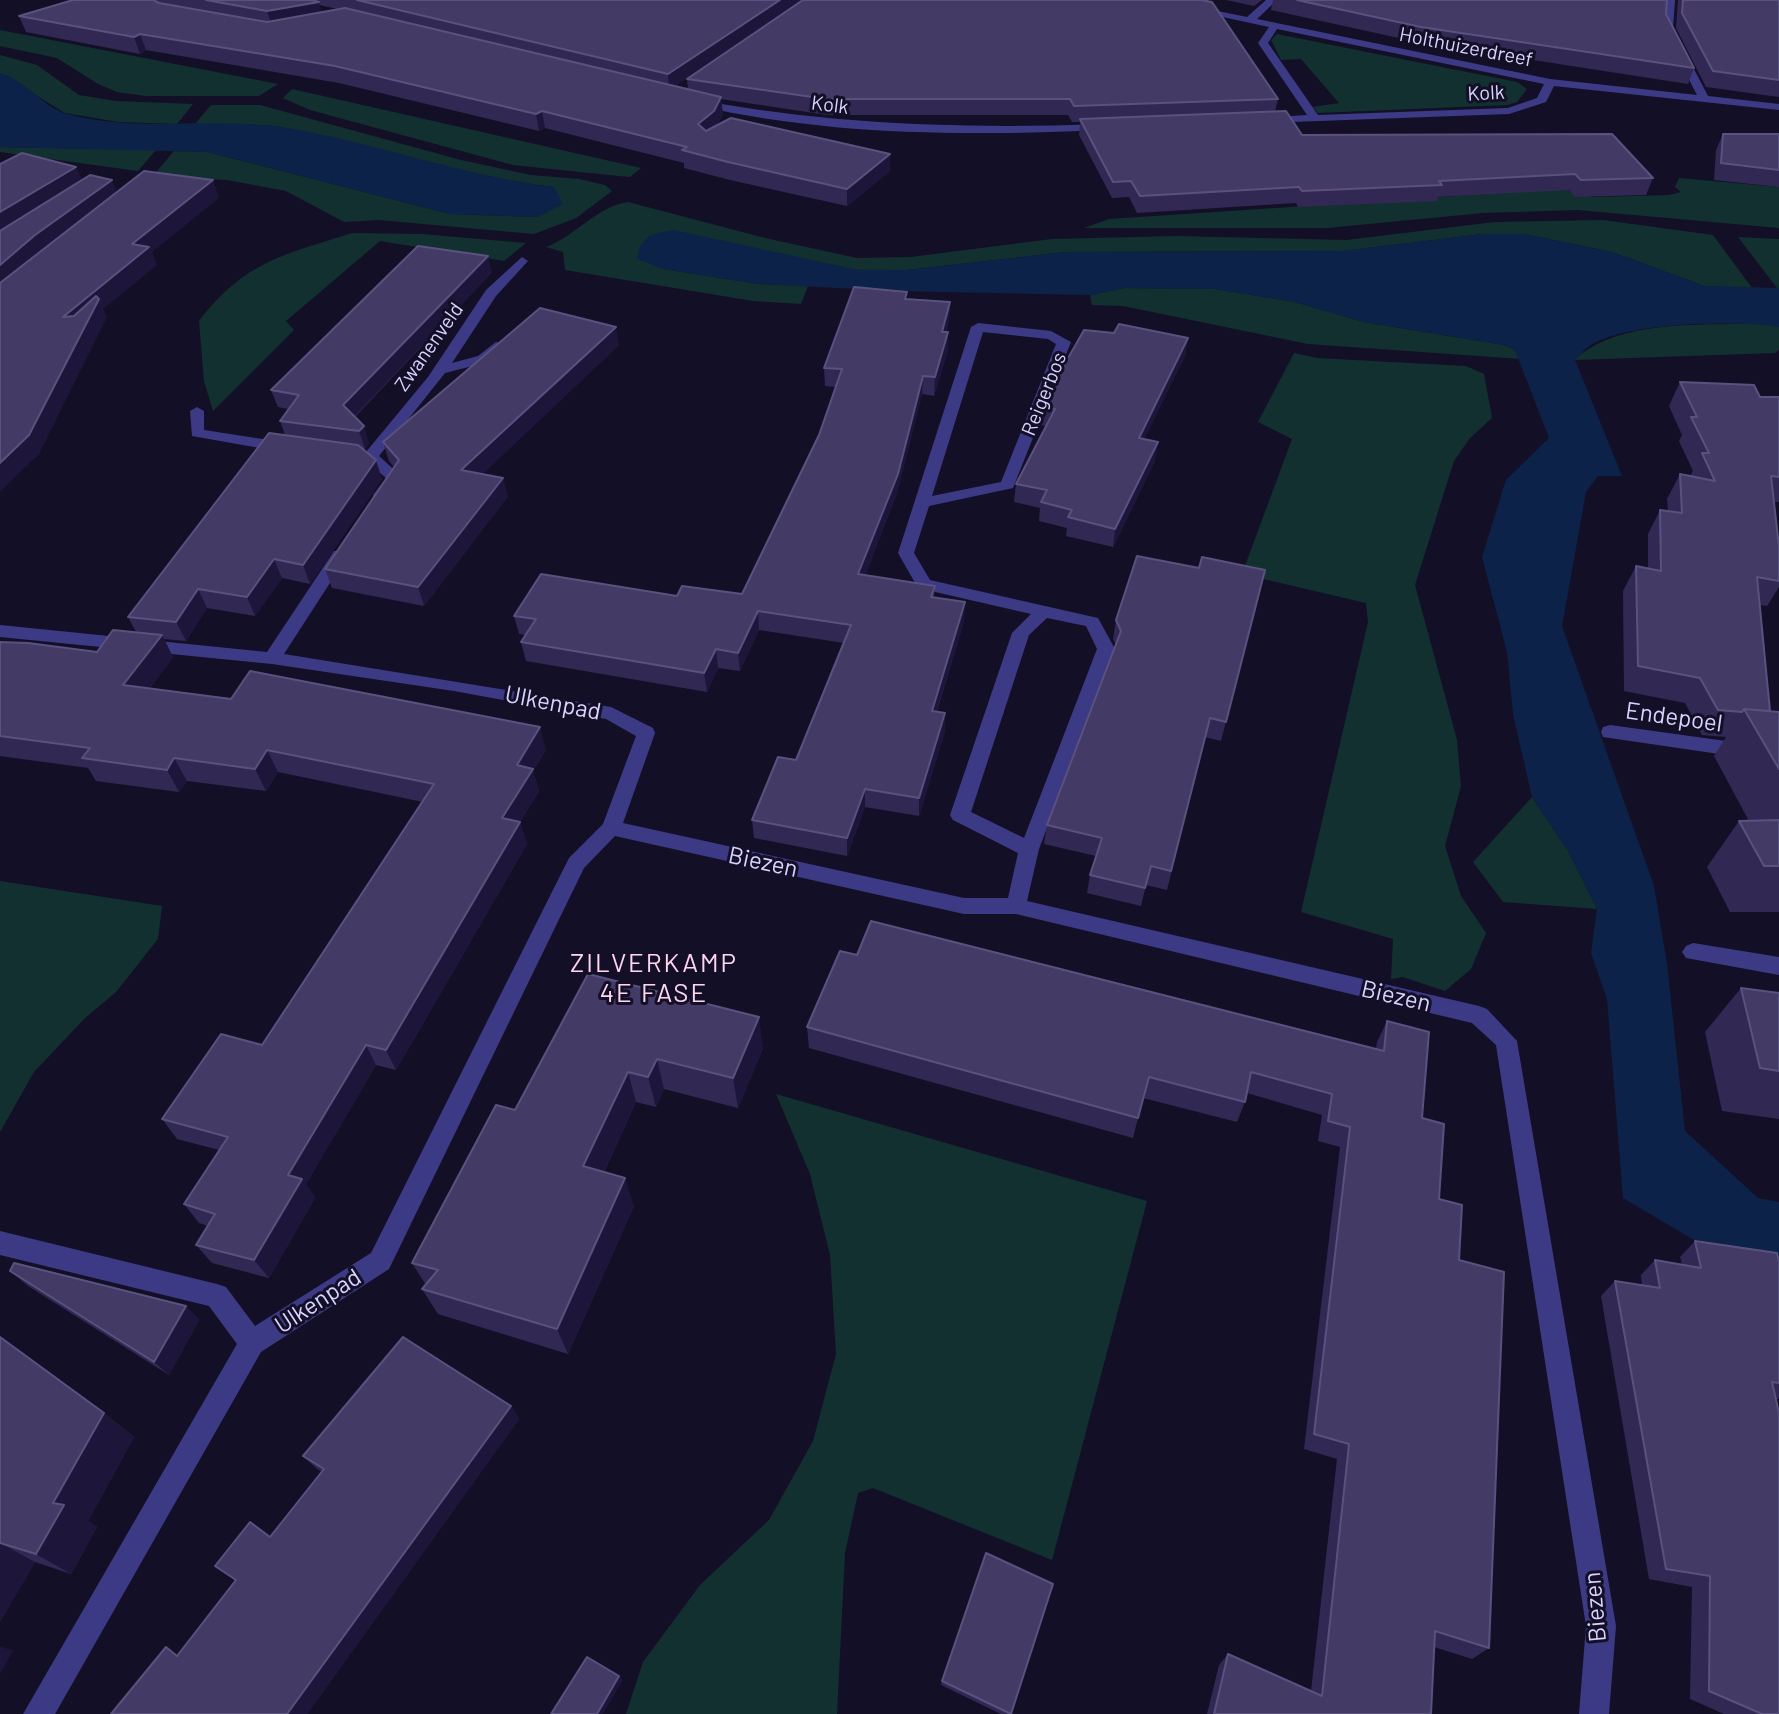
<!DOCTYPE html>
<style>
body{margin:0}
canvas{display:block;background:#130f26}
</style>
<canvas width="1779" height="1714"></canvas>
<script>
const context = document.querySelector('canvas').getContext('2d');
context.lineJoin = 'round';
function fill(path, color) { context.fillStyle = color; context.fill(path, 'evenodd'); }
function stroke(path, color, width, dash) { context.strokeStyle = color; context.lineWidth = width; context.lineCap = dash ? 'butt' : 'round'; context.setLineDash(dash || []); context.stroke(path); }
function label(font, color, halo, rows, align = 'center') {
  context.font = font + ' Barlow,sans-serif'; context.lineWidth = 6; context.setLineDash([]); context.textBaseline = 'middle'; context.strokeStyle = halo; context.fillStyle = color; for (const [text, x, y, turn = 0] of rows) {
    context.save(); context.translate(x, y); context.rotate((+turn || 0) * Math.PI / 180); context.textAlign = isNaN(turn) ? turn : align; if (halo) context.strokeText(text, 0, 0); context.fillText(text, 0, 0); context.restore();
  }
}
fill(new Path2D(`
 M0,30L278,84L259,96H145L117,92L98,84L57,58L0,46Z
 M1277,34L1517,82L1527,89L1517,102L1507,105L1318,113L1313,107L1339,103L1301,59L1281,60L1271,40Z
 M0,55L37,65L79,95L116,101L193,104L177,124L118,122L65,113L0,73Z
 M292,89L641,168L630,177L619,176L513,165L310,110L283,98Z
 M211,105H260L461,160L531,175L579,179L605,185L612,191L576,218L534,234L379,220L344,222L286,191L227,180L153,176L174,151L208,152L450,214L538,217L554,187C460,176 372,143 280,127C252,123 222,126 194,125Z
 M0,147L156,150L138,171L0,152Z
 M1679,178L1779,187V228L1578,210L1483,213L1327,228H1084L1109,219L1564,189L1592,197L1669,195L1681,192L1675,187Z
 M628,202L765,238L857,258L911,257L1052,239L1176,236L1346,240L1495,222L1603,220L1713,235L1752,288L1704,286L1612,252L1524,234H1483L1343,251L1066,252L907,270L663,269L759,284L808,286L801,304L753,301L565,270L563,252L546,247C574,237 599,205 628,202Z
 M352,233L422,234L526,243L504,261L380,241L286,321L294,330L213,411L204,381L199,321C245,261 284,255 352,233Z
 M1738,237L1779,239V288H1777Z
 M1125,288L1215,289L1295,302L1364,322L1504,345L1515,350L1521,359L1308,344L1123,306L1092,305L1090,295Z
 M1755,323L1779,327V350L1775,353L1574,360C1620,319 1697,326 1755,323Z
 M1294,353L1317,358L1466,366L1484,374L1492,418L1470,438L1454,461L1415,585L1457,740L1461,786L1445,846L1461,896L1486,933L1471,969L1445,991L1403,977L1391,979L1393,939L1301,912L1368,622L1366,603L1242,574L1292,439L1258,422Z
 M1532,797L1568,851L1597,909L1503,902L1473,862Z
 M0,881L162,906L158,939L116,992L84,1019L34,1072L0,1132Z
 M776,1094L1147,1201L1052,1560L873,1488L858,1493L845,1553L837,1714H626L643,1662L700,1585L769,1520L813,1441L836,1354L830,1255L810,1174Z`), '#12302f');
fill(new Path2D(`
 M0,73C25,80 43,107 67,114C136,133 210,117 280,127C373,141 460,176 554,187L563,204L538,217L450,214L208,152L0,147Z
 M674,230L858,270H907L1066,252L1343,251L1483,234H1524L1612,252L1704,286L1779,288V327C1736,320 1632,323 1594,343C1587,347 1580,354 1575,360L1622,476H1598L1586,492L1562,626L1654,886L1667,964L1685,1131L1758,1198L1779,1202V1255L1694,1240L1623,1198L1607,999L1591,953L1597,909L1568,851L1532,797L1513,714L1507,652L1482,557L1506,480L1549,438L1515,350L1504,345L1364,322L1295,302L1215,289L1125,288L1090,295L896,291L759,284L663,269L637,259C640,236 653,233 674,230Z`), '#0c2248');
fill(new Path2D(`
 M1144,0H1163L1247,17L1266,0H1277L1257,19L1550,79L1697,95L1663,29L1665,0H1675L1673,29L1708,96L1779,104V110L1554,86L1546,102L1509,114L1264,123L1258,120L1260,118L1307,115L1258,43L1269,27ZM1277,29L1544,84L1537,98L1508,108L1318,115L1268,43Z
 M699,100C834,125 967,129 1104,124L1110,127L1104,130C968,136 829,136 695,105V101Z
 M522,257L528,261L496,296L452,363L478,356L496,342L508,345L488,362L445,373L379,456L402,477L387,498H375L373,495L386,478L366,461L346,458L343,455L351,450L366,452L428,377L486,290Z
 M978,323L1051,331L1071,342L1013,488L929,506L914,553L930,580L1098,618L1115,649L1039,849L1027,901L1479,1006L1487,1009L1517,1041L1616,1626L1609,1714H1579L1586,1626L1496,1045L1472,1023L1016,914H964L615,836L584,868L389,1269L261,1352L55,1714H23L237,1344L209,1306L0,1255V1231L217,1284L226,1287L255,1326L371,1253L569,858L603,824L636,736L606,719L454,691L272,664L0,637V625L267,652L334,551H346L348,555L284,654L611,707L653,728L655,733L623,823L964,898H1008L1018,853L953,820L950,815L1012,633L1031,614L918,588L898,553L971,327ZM983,332L1048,339L1056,344L1001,482L932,496ZM1047,618L1086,626L1097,649L1024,838L971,812L1029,635Z
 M197,407L204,411V430L288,443L296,448L288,453L192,436L190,411Z
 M1610,725L1726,741L1779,744V758L1726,755L1603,737L1601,732L1603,727Z
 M1693,943L1779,957V975L1686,958L1682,952L1686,946Z`), '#3d3a85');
fill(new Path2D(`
 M73,0H803L675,86L688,89L687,79L1278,99L1275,111L1302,135L1653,178L1646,195L1575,197L1569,190L1438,197L1437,201L1298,207L1296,203L1137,213L1129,197L1112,198L1079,135L1080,122H1072L1068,115H827L721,99L723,114L717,125L890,171L847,206L730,180L684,168V163L545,128L539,131L339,83L146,50L140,54L26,32L19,16ZM319,5L338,9L322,12Z
 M1226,0H1262L1254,6Z
 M1273,0H1667L1666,14L1694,68L1688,84L1417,42L1271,10Z
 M1678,0H1779V97L1706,87L1676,28Z
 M1723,134H1779V187L1714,180L1716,150Z
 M492,272L355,417L369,443L365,449L361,448L382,479L310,584L282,578L255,616L207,608L186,641L164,639L173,657L150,688L546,750L533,771L539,791L520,822L527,844L396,1070L376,1065L306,1184L315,1198L269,1278L212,1263L196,1245L208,1226L199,1223L184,1204L219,1150L177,1139L162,1119L262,1045L423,802L278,772L266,791L187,781L179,792L96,781L88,768L0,756V642L97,652L136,632L128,617L285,435L280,421L288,409L278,407L271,390Z
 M907,299L950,302L949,320L946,332L948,350L934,396L922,394L897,493L865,575L935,586L934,597L964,621L937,711L945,713V731L919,816L865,807L847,856L754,838L752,820L796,760L844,643L759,630L740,671L718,668L707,692L526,661L521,642L525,635L519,634L514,616L742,594L819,435L836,387L825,386L824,368Z
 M1114,333L1188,338L1185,356L1144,439L1155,461L1113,547L1066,536L1067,528L1039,521L1040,508L1014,502L1016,484L1046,426L1041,425L1043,407Z
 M619,345L482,474L508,496L424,606L332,588L325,569L394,467L389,461L383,442Z
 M1680,382L1760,397H1779V502H1774L1779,547V587L1767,606L1760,605L1770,711L1779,712V912H1730L1707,867L1739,821H1749L1714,756L1726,737L1702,735L1685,703L1624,691L1623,591L1636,566L1648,568V534L1660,510L1668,511L1667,499L1680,474L1690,476L1693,471L1679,441L1682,435L1669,406Z
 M1199,568L1265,570L1221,741L1205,737L1167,890L1146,885L1141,906L1087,893L1090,875L1096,856L1044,844L1047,825L1116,645L1113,639L1116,620Z
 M857,955L1376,1049L1377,1042L1387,1021L1422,1118L1439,1199L1459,1260L1489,1648L1472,1659L1434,1647L1431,1714H1207L1219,1665L1228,1654L1311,1691L1337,1459L1304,1449L1340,1147L1318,1141L1322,1115L1247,1093L1245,1102L1237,1122L1143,1098L1133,1138L809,1048L807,1027Z
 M588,974L763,1048L738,1108L664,1089L656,1107L636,1102L604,1172L634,1206L568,1354L438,1314L422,1289L426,1285L412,1263L515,1110Z
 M1741,988L1779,993V1119L1722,1111L1705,1032Z
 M1695,1241L1779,1262V1399H1776L1779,1714H1724L1690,1699L1692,1587L1649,1579L1601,1296L1615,1281L1642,1285L1641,1275L1655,1260L1682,1264L1680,1257Z
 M10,1271L186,1306L199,1320L169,1375L28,1286Z
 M0,1338L104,1413L134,1437L88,1521L97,1527L71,1574L35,1562L0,1622Z
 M511,1406L519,1419L307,1714H111L179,1654L322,1472L316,1468L303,1456Z
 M942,1681L1011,1714H1001L941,1685Z`), '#312854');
fill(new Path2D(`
 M780,0H803L669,90L668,74Z
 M319,2L323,17L272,26L267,11Z
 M140,34L146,50L140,54L134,37Z
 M721,97L723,114L716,128L700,141L698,124Z
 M542,111L545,128L539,131L536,114Z
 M890,154V171L847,206V189Z
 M76,167L84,184L0,235V212Z
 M112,180L119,197L0,291V265L35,235Z
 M213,180L219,198L152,252L157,265L103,309L107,317L39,454L0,492V463L63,317L132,244Z
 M488,256L492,272L349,422L343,405Z
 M950,302L949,320L941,350L942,332Z
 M616,327L619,345L467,489L461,470Z
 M948,332V350L934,396L935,377Z
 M1188,338L1185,356L1136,456L1139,438Z
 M923,376L922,394L897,493L859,593L858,574Z
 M364,426L369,443L365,449L359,431Z
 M1158,442L1155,461L1113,547L1115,529Z
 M376,460L382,479L310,584L303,565Z
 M503,478L508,496L424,606L418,587Z
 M274,559L282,578L255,616L247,597Z
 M198,589L207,608L186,641L176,622Z
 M965,602L964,621L931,729L932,711Z
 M758,611L759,630L740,671L738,653Z
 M162,635L173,657L136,707L123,685Z
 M716,649L718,668L707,692L704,673Z
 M945,713V731L919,816V798Z
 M540,727L546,750L533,771L539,791L520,822L527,844L396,1070L386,1050L502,818L517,765Z
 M267,750L278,772L266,791L255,769Z
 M174,758L187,781L179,792L167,770Z
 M865,789V807L847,856V838Z
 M759,1017L763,1048L738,1108L733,1078Z
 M366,1045L376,1065L306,1184L315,1198L269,1278L254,1260L288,1175Z
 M657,1059L664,1089L656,1107L648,1077Z
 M628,1072L636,1102L593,1195L583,1166Z
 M625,1178L634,1206L568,1354L557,1329Z
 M186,1306L199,1320L169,1375L154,1362Z
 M511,1406L519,1419L307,1714H287Z
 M104,1413L134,1437L88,1521L97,1527L71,1574L36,1554L53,1503Z
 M0,1543L35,1562L0,1622Z
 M0,1646L13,1651L0,1674Z
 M619,1676L623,1680L603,1714H597Z`), '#1d163a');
const building = new Path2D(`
 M73,0H153L159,3L267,22L345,8L721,97L714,111L698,124L706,131L731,118L890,154L847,189L728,162L682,150L687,147L542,111L536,114L335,66L140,34L134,37L19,16Z
 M206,0H311L319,2L267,11Z
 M357,0H780L668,74Z
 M803,0H1201L1212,2L1278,99L1074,106L1070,99H826L687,79Z
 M1297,0H1667L1666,14L1694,68L1421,27Z
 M1683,0H1779V80L1713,71L1682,13Z
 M1286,111L1302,135L1612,134L1653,178L1581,180L1575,174L1439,181L1442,185L1302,191L1299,187L1140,196L1131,181L1113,182L1080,119Z
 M1723,134H1779V170L1721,163Z
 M22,153L76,167L0,212V164Z
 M144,171L213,180L132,244L149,247L63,317L74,316L96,296L99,299L29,435L0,463V283Z
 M90,175L112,180L35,235L0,265V231Z
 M418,246L488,256L343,405L364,426L359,431L280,421L299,395L271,390Z
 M854,287L907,292L905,299L950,302L942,332H948L935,377L923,376L898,474L858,574L935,586L931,597L965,602L932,711L945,713L919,798L865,789L847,838L752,820L778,757L796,760L851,625L758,611L738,653L716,649L704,673L521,642L536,619L514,616L541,574L677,596L682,586L742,594L819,435L842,369L824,368Z
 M540,308L616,327L461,470L503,478L418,587L325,569L399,460L383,442Z
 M1119,324L1188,338L1139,438L1158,442L1115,529L1068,517L1072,510L1041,502L1047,490L1016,484L1055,409L1043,407L1050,390L1084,330L1114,333Z
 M1680,382L1754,385L1760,397H1779V477L1771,476L1779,547V581L1757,577L1770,711L1744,709L1742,712L1718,710L1700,678L1638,666L1636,566L1661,571L1660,510L1682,513L1680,474L1715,481L1702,453H1709L1691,417H1697Z
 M269,433L358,445L376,460L303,565L274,559L247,597L198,589L176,622L128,617Z
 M1137,556L1199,568L1202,557L1265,570L1226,722L1210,718L1171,871L1151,866L1145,888L1090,875L1102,838L1047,825L1121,631L1116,620Z
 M113,630L162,635L123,685L231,699L250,671L540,727L517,765L533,769L502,818L520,822L386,1050L366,1045L288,1175L302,1179L254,1260L196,1245L215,1214L184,1204L228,1137L162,1119L221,1034L262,1045L434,784L267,750L255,769L174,758L167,770L82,758L90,748L0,736V642L28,643L97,652Z
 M1744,709L1779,712V769Z
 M1779,820V866H1764L1739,821Z
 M871,921L1384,1051L1387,1021L1429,1032L1422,1118L1444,1124L1439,1199L1462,1205L1459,1260L1504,1272L1489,1648L1435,1631L1431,1714H1214L1228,1654L1322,1696L1349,1444L1314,1434L1350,1127L1328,1121L1332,1094L1251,1072L1245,1102L1149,1077L1138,1118L807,1027L840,951L857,955Z
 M588,974L759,1017L733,1078L657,1059L648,1077L628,1072L583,1166L625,1178L557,1329L422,1289L438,1270L412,1263L496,1105L515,1110Z
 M1741,988L1779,993V1071L1760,1068Z
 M1695,1241L1777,1253L1779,1262V1383L1772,1382L1779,1413V1714H1762L1709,1691L1710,1576L1666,1569L1615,1281L1660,1288L1655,1260L1701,1268Z
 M14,1263L186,1306L154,1362L10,1271Z
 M0,1337L104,1413L53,1503L64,1505L36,1554L0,1543Z
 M403,1337L511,1406L287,1714H111L166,1647L177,1656L236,1580L215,1566L250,1522L270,1537L324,1469L303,1456Z
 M986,1553L1053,1584L1011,1714L942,1681Z
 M587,1657L619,1676L597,1714H551Z`);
fill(building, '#433a66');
stroke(building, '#5a527e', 2);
label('20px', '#d9d4ff', '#130f26', [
 ["Holthuizerdreef",1466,47,11],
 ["Kolk",1486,93,-3],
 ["Kolk",830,105,7],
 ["Zwanenveld",429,347,-55],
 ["Reigerbos",1044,394,-68]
]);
label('24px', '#d9d4ff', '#130f26', [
 ["Ulkenpad",553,703,11],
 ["Endepoel",1674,717,8],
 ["Biezen",763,862,12],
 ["Biezen",1396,996,13],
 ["Ulkenpad",318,1301,-33],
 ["Biezen",1595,1607,-95]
]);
context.letterSpacing = '2px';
label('26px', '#ffd6f0', '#130f26', [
 ["ZILVERKAMP",654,963],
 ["4E FASE",654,993]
]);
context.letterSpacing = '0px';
</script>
